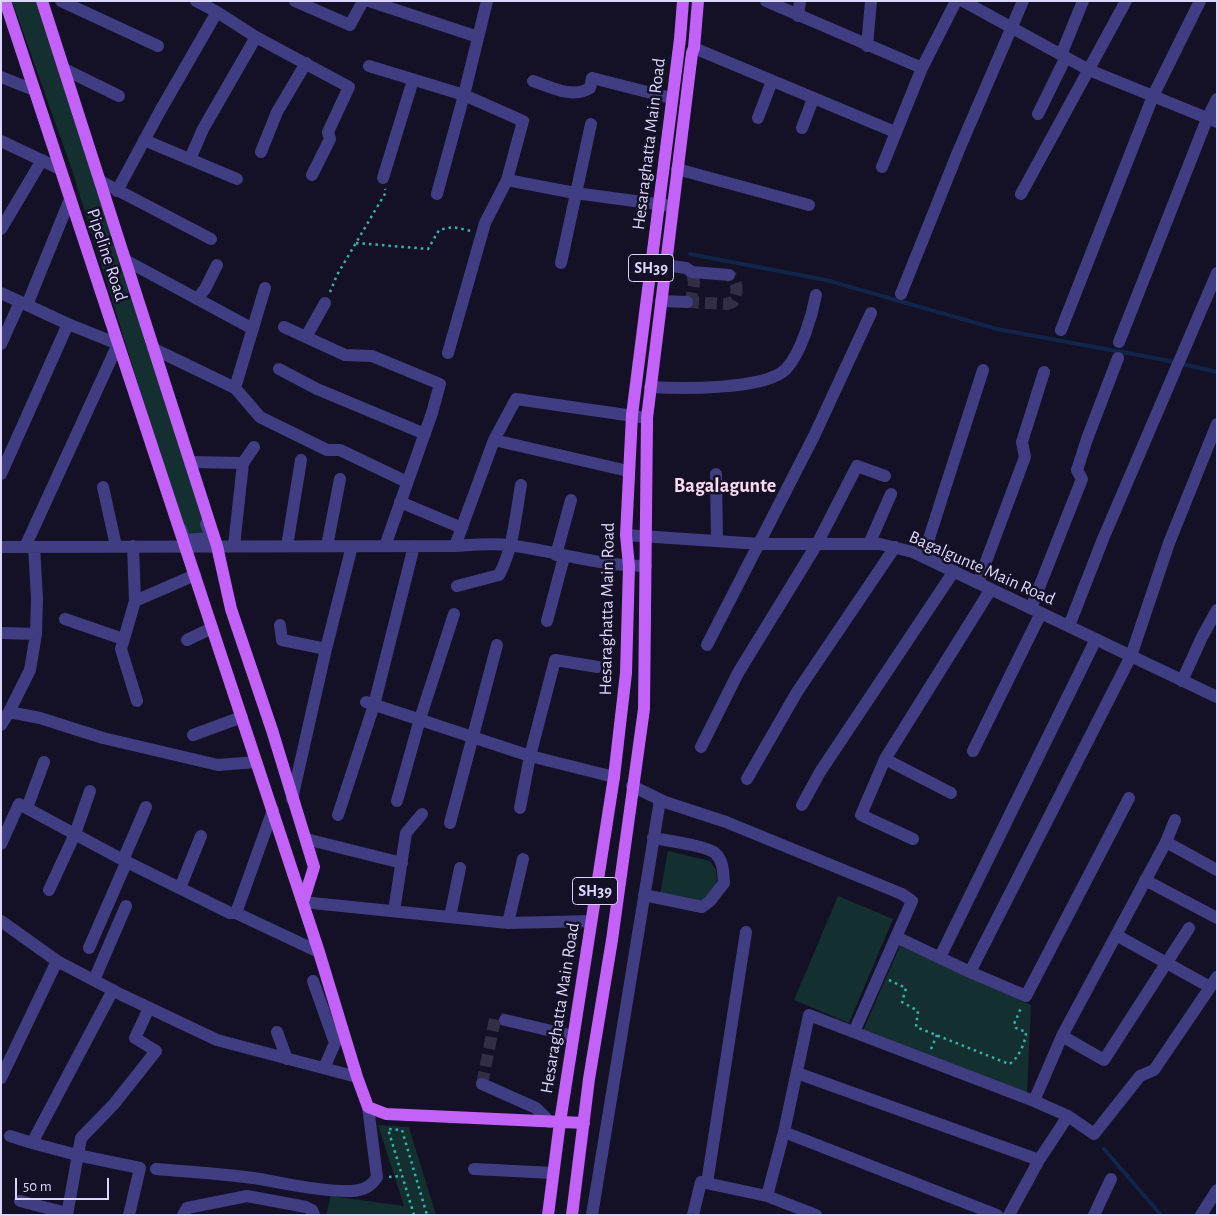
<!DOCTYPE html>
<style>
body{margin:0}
#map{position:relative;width:1218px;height:1216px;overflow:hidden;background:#141026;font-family:"Alegreya Sans",sans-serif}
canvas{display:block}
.frame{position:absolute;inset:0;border:2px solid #dbd6fd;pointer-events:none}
.scale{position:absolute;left:15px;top:1178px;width:94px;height:22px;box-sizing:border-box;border:2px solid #dbd6fd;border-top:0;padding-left:6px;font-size:15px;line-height:18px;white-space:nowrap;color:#dbd6fd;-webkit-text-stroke:4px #141026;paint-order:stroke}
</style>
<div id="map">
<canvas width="1218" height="1216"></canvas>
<div class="frame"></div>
<div class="scale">50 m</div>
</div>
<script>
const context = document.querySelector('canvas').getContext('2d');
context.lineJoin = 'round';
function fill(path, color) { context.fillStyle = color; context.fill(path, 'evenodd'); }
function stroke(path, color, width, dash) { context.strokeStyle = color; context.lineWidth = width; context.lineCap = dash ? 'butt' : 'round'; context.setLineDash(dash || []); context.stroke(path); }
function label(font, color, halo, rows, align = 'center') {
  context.font = font + ' "Alegreya Sans",sans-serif'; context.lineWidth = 5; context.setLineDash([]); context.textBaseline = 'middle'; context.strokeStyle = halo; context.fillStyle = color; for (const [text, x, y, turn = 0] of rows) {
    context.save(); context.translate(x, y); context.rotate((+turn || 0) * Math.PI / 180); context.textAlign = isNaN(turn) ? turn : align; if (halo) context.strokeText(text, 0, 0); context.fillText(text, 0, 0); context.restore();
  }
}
fill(new Path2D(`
 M12,1H38L213,541L187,542L72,170Z
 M668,851L710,861L716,870L717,886L700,903L660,894Z
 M838,896L893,919L849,1023L794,1000Z
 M900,946L1031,1005L1027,1096L862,1033Z
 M378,1125L409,1127L436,1215H326L331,1196L404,1206Z`), '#132f2f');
stroke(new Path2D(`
 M690,254L826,280L997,329L1165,360L1217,372
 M1104,1149L1161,1215`), '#102549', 4);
stroke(new Path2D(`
 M687,302L727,304L733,302C738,292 739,282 729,275
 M687,302L691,300L694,283L692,272
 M482,1084L495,1019L497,1018L505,1020`), '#322e46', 12, [12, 6]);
stroke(new Path2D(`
 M356,243L428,249L439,230L453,227L471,231
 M330,292L337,275L386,192L385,189
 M889,980L906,988L902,1002L918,1011L916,1027L1009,1064C1018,1060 1026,1041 1026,1032L1016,1028L1014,1024L1021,1008
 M931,1049L937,1035
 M389,1177L403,1176
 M414,1215L388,1129L402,1130L427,1215`), '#34b3ad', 2.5, [2.5, 4]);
stroke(new Path2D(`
 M61,1L158,46
 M196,1L217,12L256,37L349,87L328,132L330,139L312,175
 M295,1L350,25L363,1
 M369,1L478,37
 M766,1L922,68
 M963,1L1089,70L1217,122
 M798,16L800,1
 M867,46L871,1
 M694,48L895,132
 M1061,55L1083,1
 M369,66L464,95L523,121L507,180L485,223L448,353
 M64,69L119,96
 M1,77L34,90
 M533,81C551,87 573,99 590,88L592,78L671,98
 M1038,114L1066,57
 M758,118L772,81
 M802,128L813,99
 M144,140L237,179
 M1,141L60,169
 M261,152L277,112L306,63
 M190,159L203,129L256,37
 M882,167L922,68L956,1
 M677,169L809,205
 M383,178L413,80
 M507,180L575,193L672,206
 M100,181L211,239
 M117,191L160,111L217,12
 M437,194L464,95L487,1
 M1021,194L1126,1
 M1,229L42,160
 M125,260L253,329
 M561,263L591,124
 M665,265L686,268L692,272L729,275
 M1,293L68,324L118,344L25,547
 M901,294L958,152L1023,1
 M197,299L205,289L217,265
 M661,301L687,302
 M27,305L70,199
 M284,327L345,355L372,356L440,384L432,413L385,546
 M1061,330L1153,96L1200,1
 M306,337L325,303
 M1119,342L1207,119L1217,99
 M1,344L20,302
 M154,349L235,388L260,417L327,450H340L407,482
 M279,369L317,389L425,434
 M650,387C679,389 766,390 786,369C801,353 812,316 816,295
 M235,388L265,288
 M494,440L628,471
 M190,462L243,463L234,546
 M243,463L254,447
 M1,474L68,324
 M716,474L717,541
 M103,487L116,546
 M400,502L462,528
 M181,529L185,540L211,538L206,524
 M626,535L760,544H880L913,552L1217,697
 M869,544L891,494
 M133,546L135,601
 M287,546L301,460
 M327,546L340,479
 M455,546L494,440L516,399L647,418
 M1,547L455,546C473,545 491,543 509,545C555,551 599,566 646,566
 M34,547L37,598L36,634L30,670L9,712L40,718L103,738L218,765L256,762
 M556,555L571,500
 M923,557L983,370
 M978,583L1025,457L1022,442L1044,372
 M457,586L499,575C513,550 516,513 521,485
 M1031,608L1082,479L1077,470L1087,439L1118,358
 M65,619L123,639
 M547,621L564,557
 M280,625L282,640L326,649L292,799
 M1069,626L1103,539L1217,273
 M1,633L36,634
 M187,640L212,628
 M707,645L814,436L871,313
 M326,649L352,546
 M1182,681L1202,637L1217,610
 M137,701L121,649L135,601L195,575
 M366,702L530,756L614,777
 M1,725L9,712
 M193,735L242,717
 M701,747L738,673L817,544L857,466L885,476
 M973,751L1041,613
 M885,759L861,815L913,839
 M747,779L797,692L895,547
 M632,786L665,802L726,822L902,894L912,901L854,1032
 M951,793L885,759L991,589
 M397,801L420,719L454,614
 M802,805L820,772L954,571
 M146,807L123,860L230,913H236
 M27,808L44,762
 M520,808L530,756L555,660L598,667
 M273,810L236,913L319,952
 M338,815L374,705L414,546
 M450,823L497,645
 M306,839L402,863
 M1166,842L1217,870
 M1,844L19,804L123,860
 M1145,880L1217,918
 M180,888L201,836
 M49,890L75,834L90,791
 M644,895L702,907L710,901L724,883C723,873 724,861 715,853C707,846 665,840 653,838
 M303,902L508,923L591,921
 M394,911L406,833L422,814
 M450,917L460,868
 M1,921L57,961L122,995L217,1040L357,1077
 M508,923L523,859
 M1116,935L1210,987
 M896,937L970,972L1026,996L1129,798
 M89,948L126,863
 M940,957L1096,639
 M970,972L1131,656L1169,543L1217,424
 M94,980L126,906
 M313,981L335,1043L324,1068
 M113,990L32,1143L77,1155L140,1168L129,1215
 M505,1020L573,1036
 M277,1032L287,1059
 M1062,1036L1104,1060L1189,928
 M797,1073L1039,1160
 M1,1078L57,961
 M482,1084L536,1108L550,1122
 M1034,1101L1062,1036L1166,842L1175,820
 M784,1132L997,1215
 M10,1136L32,1143
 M156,1169C191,1172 225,1174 260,1179C287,1184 325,1192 352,1191C363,1190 371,1187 377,1177L368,1107
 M474,1169L553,1173
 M707,1183L746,932
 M767,1196L784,1132L809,1015L1034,1101L1068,1116L1094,1134L1140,1076L1154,1070L1217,977
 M20,1201L67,1213
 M67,1215L81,1138L114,1104L156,1051L135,1038L149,1008
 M183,1215L187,1208L247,1196L306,1207L312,1210L314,1215
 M592,1215L660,800
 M693,1215L701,1182L767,1196L816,1215
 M1009,1215L1039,1160L1068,1116
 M1094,1215L1111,1179
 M1201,1215L1217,1190`), '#403d83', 12);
stroke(new Path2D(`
 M5,1L319,952L357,1077L368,1107L386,1114L584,1123
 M42,1L217,546L231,609L272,730L314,867L303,902
 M548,1215L560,1122L614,777L626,673L629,566L626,535L632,415L680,39L683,1
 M572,1215L589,1079L612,940L644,709L647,418L692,53L694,48L698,1`), '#c262f9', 12);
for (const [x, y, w] of [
 [651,268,45],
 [595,891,45]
]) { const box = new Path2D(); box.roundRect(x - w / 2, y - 13.5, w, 27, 4); context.fillStyle = '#141026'; context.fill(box); stroke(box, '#dbd6fd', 1); }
label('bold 16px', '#dbd6fd', null, [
 ["SH39",651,268],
 ["SH39",595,891]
]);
label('18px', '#dbd6fd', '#141026', [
 ["Hesaraghatta Main Road",649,144,-83],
 ["Pipeline Road",107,255,72],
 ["Bagalgunte Main Road",982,568,24],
 ["Hesaraghatta Main Road",607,609,-89],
 ["Hesaraghatta Main Road",560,1008,-81]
]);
label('bold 20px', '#fdd8f0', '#141026', [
 ["Bagalagunte",725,486]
]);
</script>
